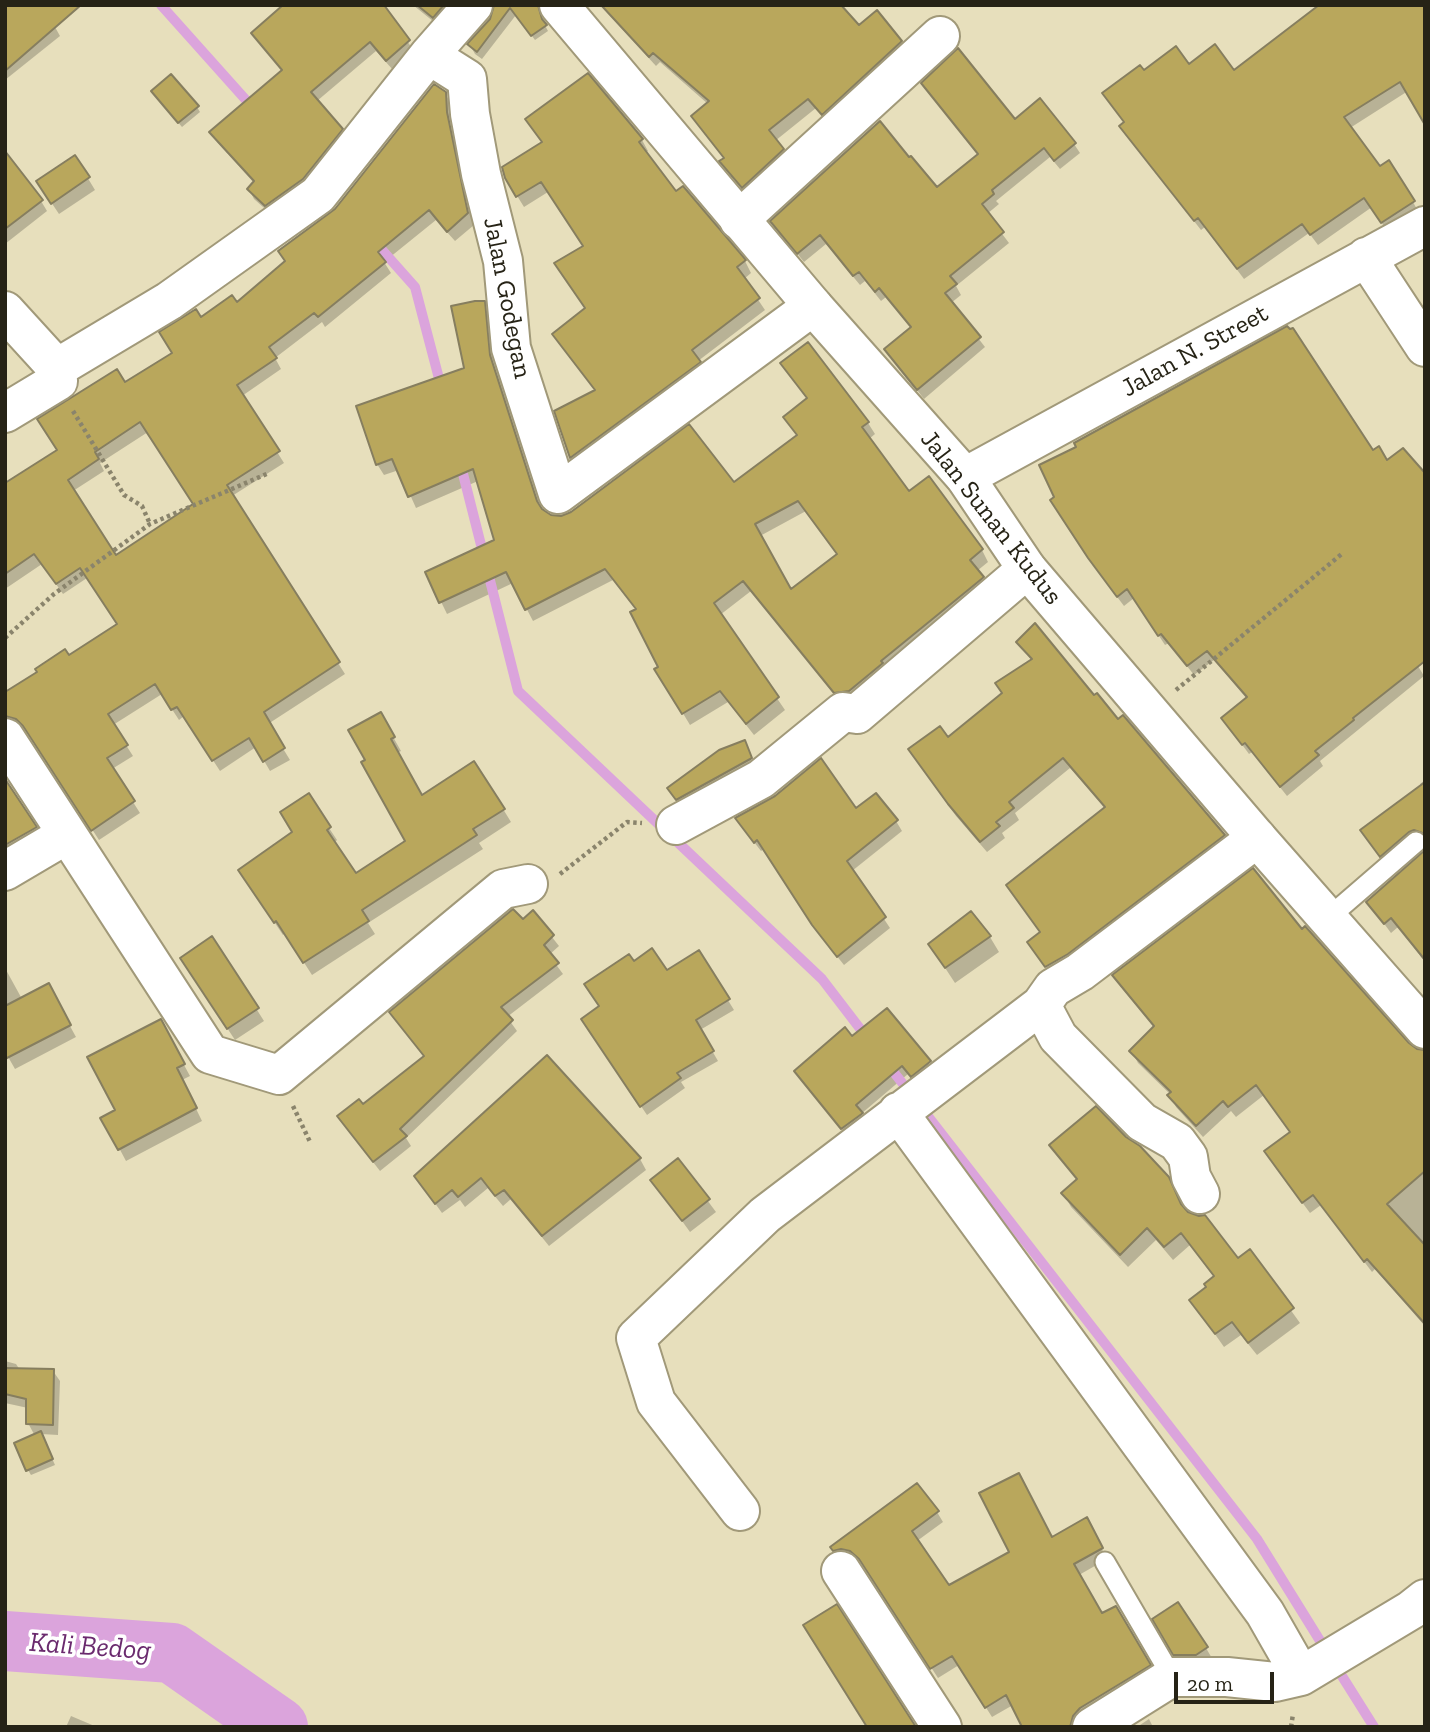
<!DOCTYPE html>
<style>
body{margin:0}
#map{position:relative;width:1430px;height:1732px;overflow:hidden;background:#e7dfbc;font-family:"Zilla Slab",serif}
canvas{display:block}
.frame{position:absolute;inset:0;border:7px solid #262316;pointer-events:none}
.scale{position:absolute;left:1174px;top:1672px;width:100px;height:32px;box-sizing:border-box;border:4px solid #262316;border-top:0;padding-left:9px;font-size:21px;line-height:24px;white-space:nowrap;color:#262316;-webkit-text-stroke:5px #fff;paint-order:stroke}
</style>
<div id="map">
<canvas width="1430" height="1732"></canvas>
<div class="frame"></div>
<div class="scale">20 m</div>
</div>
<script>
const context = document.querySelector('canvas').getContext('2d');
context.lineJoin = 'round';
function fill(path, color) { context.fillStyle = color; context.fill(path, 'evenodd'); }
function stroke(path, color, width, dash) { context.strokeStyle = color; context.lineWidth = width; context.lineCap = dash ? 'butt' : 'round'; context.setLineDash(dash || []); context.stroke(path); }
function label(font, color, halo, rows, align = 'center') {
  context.font = font + ' "Zilla Slab",serif'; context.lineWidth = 7; context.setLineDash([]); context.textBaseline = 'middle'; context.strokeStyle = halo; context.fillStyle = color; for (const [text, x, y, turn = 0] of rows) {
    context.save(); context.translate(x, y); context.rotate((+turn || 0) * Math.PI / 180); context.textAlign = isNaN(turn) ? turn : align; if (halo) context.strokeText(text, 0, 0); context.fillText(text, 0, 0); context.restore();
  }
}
fill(new Path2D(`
 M5,5L55,27L60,36L5,80Z
 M382,5L414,51L393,70L376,51L317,101L347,140L272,215L254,199L249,189L254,183L217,142L212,132L283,71L253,34Z
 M413,5H456L439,26Z
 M496,5H539L540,16L548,31L535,40L516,15L482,59L475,54L470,45L491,20Z
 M600,5H839L858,27L900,42L907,53L829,124L816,108L775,141L789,160L749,197L728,172L722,161L725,159L693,117L708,104L660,62L656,66Z
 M1425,5L1408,91L1350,128L1380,168L1413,202L1419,213L1388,233L1372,207L1318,245L1309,233L1244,279L1205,227L1201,230L1128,137L1125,124L1104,94L1144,72L1189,66L1234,72Z
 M923,83L1074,144L1080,153L1060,169L1050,157L996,201L999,204L987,214L1009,243L956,286L961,295L951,303L985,347L924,399L886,350L912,329L886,297L881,301L865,281L860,285L826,244L804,262L772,222L937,189L979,155Z
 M445,93L451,104L453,125L474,225L455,241L436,220L384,262L391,273L325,327L322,322L275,358L281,369L242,396L284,463L232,496L345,674L268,724L290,760L270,771L256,747L220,771L184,716L179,720L162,694L113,725L133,756L112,769L140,813L99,840L32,737L22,729L9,727L5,721V694L119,625L87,578L63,594L42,564L5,589V485L59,451L125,384L174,353L200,320L237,304L286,262ZM148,432L195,504L115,557L73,491L104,471L100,463Z
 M156,97L197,107L200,112L182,127Z
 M527,120L642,140L648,151L645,153L676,194L683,189L745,261L751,273L744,279L765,310L698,361L706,374L577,468L571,458L556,412L596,392L554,334L587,309L585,247L548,192L524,207L506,178L543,144Z
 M75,157L95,190L59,214L45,193Z
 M5,174L41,201L47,211L5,244Z
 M484,303L490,314L496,368L542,511L550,516L561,517L734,485L798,436L785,417L808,400L789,375L808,344L868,423L875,434L869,439L909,493L928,479L982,550L988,562L977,571L989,589L842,704L751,591L720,615L785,710L754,735L728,702L690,725L657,670L661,667L637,611L613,580L533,621L513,583L447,614L427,573L496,541L478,481L416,508L399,470L384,475L377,464L466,369ZM806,511L838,555L790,592L760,536Z
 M1096,569L1418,666L1424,676L1320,761L1323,766L1287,796L1252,752L1249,754L1223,719L1247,699L1214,660L1194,675L1169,643L1165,645L1134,598L1124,606Z
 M1018,642L1094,697L1224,836L1230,847L1053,977L1036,954L1041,933L1106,809L1070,768L1015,813L1019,820L1002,833L1005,838L987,852L956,816L916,760L948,739L1004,694L1032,661Z
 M380,714L401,751L397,753L421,797L503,809L511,822L479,843L483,849L368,923L375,934L312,975L285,933L283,935L248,883L329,828L337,840L334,843L356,875L407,842L367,761Z
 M747,748L753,764L680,805L672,793Z
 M1425,780V840L1387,866L1368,841L1422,787L1420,784Z
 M5,782L42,839L5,860Z
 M856,811L896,821L902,831L852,871L890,928L844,965L820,935L764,849L761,851L743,828Z
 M1425,853V962L1398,927L1391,933L1368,902Z
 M533,913L559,946L549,955L563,974L507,1017L517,1031L406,1138L411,1146L380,1171L345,1126L363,1107L424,1057L391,1013Z
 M1302,931L1407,1045L1417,1051L1425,1052L1424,1325L1375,1269L1372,1272L1321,1205L1310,1213L1273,1163L1291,1133L1264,1095L1236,1117L1231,1111L1203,1137L1176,1107L1170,1094L1138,1063L1132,1052L1155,1028L1121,987L1114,976Z
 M990,937L999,952L955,983L930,945Z
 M212,939L264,1021L235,1040L189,970Z
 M699,953L734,1010L700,1030L718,1061L681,1082L685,1088L647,1115L589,1029L601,1007L634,964L666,973Z
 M5,968L22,999L54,997L76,1037L15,1069L7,1055L5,1056Z
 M887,1010L934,1071L917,1085L908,1074L861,1114L866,1123L848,1137L802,1080Z
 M160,1021L190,1076L182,1080L202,1121L126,1161L103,1118L118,1110Z
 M547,1057L640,1159L646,1170L549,1246L511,1199L503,1206L488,1188L465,1207L460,1200L442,1213L416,1177Z
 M1052,1146L1167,1178L1183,1210L1238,1260L1249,1252L1300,1323L1257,1355L1241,1335L1224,1347L1191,1300L1208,1288L1215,1278L1190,1245L1173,1260L1156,1240L1128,1267L1071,1207L1064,1194L1078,1181Z
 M678,1161L716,1212L690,1232L653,1181Z
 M5,1361L16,1364L20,1370L53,1371L60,1381L58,1435L41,1434L55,1465L31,1475L28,1470L35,1436L28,1423V1408L5,1403Z
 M937,1512L943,1522L917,1541L949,1587L1051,1539L1092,1530L1107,1559L1079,1575L1102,1615L1116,1608L1155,1675L1078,1727H1024L1013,1705L992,1717L959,1665L938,1678L867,1569L858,1561L847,1559L840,1561L832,1548Z
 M1177,1605L1206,1648L1213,1660L1182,1666L1155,1620Z
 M71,1716L97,1727H66Z
 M1149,1719L1153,1727H1137Z`), '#0003');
stroke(new Path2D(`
 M161,5L254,109
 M375,242L415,287L442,390
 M460,462L518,691L822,979L868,1039
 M888,1065L911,1094
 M920,1106L1257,1539L1327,1652
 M1335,1665L1374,1727`), '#dba4dc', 10);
stroke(new Path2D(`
 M5,1641L172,1653L278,1727`), '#dba4dc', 60);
const building = new Path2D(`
 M5,5H81L5,71Z
 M283,5H384L410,40L386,61L370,42L311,92L343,129L303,179L265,206L247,189L254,181L209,132L282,70L251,33Z
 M417,5H444L433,18Z
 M494,5H538L542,19L547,25L531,36L510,8L477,52L467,44L490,19Z
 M601,5H841L859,25L877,10L902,41L822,115L808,99L769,130L784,149L742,188L719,161L724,158L691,116L709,101L653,53L649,57Z
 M1319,5H1425V125L1400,82L1344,117L1380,166L1389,160L1415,201L1381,223L1364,198L1310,235L1302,224L1237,269L1198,218L1194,221L1119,126L1124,122L1102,93L1140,65L1144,70L1176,46L1189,64L1215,44L1234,70Z
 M958,48L1015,119L1040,98L1076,143L1054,161L1044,148L992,190L994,194L982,204L1004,232L950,276L957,284L945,293L981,337L917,390L884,349L911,327L879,288L875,292L859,272L853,276L820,235L797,254L770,221L880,121L909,157L911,156L937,187L978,154L921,83Z
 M588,73L643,139L639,142L676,191L683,186L746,260L737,267L760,298L692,350L701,362L570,458L554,411L595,390L552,334L585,308L554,263L583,246L541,182L516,197L505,178L502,167L542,142L525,119Z
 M171,74L199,106L178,123L151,91Z
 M434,84L446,92L447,112L468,213L447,232L429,210L378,252L386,262L318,317L314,313L269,347L277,358L237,385L280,451L227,485L340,662L264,712L285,748L263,762L249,738L212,761L177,707L171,710L155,684L108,714L128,745L107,758L135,801L91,831L23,726L16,719L5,716V692L37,672L35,669L65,649L69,655L117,624L80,568L56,584L34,554L5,574V483L57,450L37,419L117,369L125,382L172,353L159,332L196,309L201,317L232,295L237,302L285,261L278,251L335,209ZM140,422L193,504L116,555L68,480L99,459L95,452Z
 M5,151L43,200L5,229Z
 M75,155L90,177L51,204L36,181Z
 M475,301H485L490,355L537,501L542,509L551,515L561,516L571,512L689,424L734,482L797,435L783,417L807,398L780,363L808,342L869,422L862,427L909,491L929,476L983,549L970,560L984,577L881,661L883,663L849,691L834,693L743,581L714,603L779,697L746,724L720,691L682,714L654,669L658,667L630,612L636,609L605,569L525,610L506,572L439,603L425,572L494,540L473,469L408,497L392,459L376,465L356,406L464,368L451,306ZM798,501L837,554L791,589L755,524Z
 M1287,326L1290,329L1293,328L1373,450L1379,446L1387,460L1403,448L1425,473V661L1353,718L1354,720L1315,751L1319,755L1280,787L1245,743L1242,745L1221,718L1247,697L1207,651L1187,666L1161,634L1158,636L1127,589L1117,597L1088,558L1050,500L1054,497L1039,465L1076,447L1074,443Z
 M1035,623L1094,695L1097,693L1118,719L1123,715L1225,835L1068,954L1045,967L1027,942L1040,932L1006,885L1105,807L1063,758L1009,802L1014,808L996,822L1000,826L980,842L948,804L908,749L940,726L948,737L1002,693L995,683L1032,659L1016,642Z
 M381,712L395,737L391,739L422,795L474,761L505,809L473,829L477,835L362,910L369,921L303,963L276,921L274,923L238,870L292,832L280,812L309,793L331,827L327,830L356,873L405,841L361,762L365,760L348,730Z
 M745,740L752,758L676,800L667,788L719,750Z
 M821,758L856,808L876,793L898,820L847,861L886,917L837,957L812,925L757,840L754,843L735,818L775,796Z
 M5,779L37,827L5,845Z
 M1425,782V834L1414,830L1409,832L1380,857L1360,830Z
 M1425,850V960L1391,918L1384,924L1366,902Z
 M1253,868L1302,929L1305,926L1409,1043L1417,1049L1425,1050V1171L1387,1204L1425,1245V1324L1367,1259L1364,1262L1313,1195L1302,1203L1264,1151L1290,1132L1256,1085L1228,1107L1223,1101L1196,1126L1167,1095L1171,1092L1129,1051L1154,1026L1112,975Z
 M513,909L523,919L533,910L554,935L544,945L559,963L501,1007L513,1020L400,1129L407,1136L373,1162L337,1116L359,1099L363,1104L424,1056L389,1012Z
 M971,911L991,936L945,968L928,944Z
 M212,936L259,1008L227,1029L180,958Z
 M652,948L667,970L699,950L730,999L696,1020L714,1051L677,1073L681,1078L640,1107L581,1019L599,1006L584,984L629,954L634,961Z
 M49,983L71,1025L5,1059V1006Z
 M887,1008L931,1061L911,1077L902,1066L856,1105L863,1113L841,1129L794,1071L845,1027L852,1036Z
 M161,1019L185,1064L177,1068L197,1108L118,1150L100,1118L115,1110L87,1057Z
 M547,1055L641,1158L542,1236L504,1190L495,1196L481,1178L458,1197L452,1190L435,1204L414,1176Z
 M1096,1106L1126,1137L1140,1146L1169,1177L1181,1204L1188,1212L1199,1216L1205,1215L1238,1258L1250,1249L1294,1308L1248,1343L1232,1322L1215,1334L1189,1300L1206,1287L1204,1284L1214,1276L1181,1233L1164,1247L1147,1228L1120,1255L1061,1193L1077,1179L1049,1145Z
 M678,1158L710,1199L682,1221L650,1180Z
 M5,1368L54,1369L53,1425L26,1424V1399L5,1394Z
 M41,1431L53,1459L26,1471L14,1443Z
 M1019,1473L1052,1537L1087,1517L1103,1548L1074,1564L1102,1613L1116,1606L1151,1665L1080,1708L1073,1716L1070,1727H1022L1006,1695L985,1708L952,1656L930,1669L859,1559L850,1551L841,1549L833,1551L830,1547L917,1483L939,1511L912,1531L949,1585L1009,1552L979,1493Z
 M1178,1602L1208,1647L1196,1655H1173L1152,1619Z
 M837,1604L916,1727H867L803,1625Z`);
fill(building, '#b9a75c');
stroke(building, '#867e5f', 2);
const service = new Path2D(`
 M1328,918L1416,842
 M1105,1562L1172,1677`);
const minor = new Path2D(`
 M429,55L467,79L470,114L481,174L503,261L511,348L558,494L813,306
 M739,220L940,36
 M1366,257L1425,347
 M5,311L57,368
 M5,413L58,381L57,368L169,301L318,195L429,55L473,5
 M965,477L1425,226
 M5,738L210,1054L279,1075L503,889L528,884
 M676,825L761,779L843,712L857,714L1027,569
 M5,871L66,835
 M898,1112L1265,1613L1301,1676
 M1200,1194L1191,1177L1188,1157L1177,1142L1142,1122L1058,1037L1041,1005L1053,988L1080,972L1257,838
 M740,1511L656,1402L636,1338L765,1215L1041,1005
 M841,1571L942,1727
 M1092,1727L1172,1677H1227L1275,1682L1301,1676L1411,1610L1425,1599`);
const tertiary = new Path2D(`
 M559,5L813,306L965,477L1027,569L1257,838L1425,1029`);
stroke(service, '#a19979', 23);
stroke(minor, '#a19979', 42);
stroke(tertiary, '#a19979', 42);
stroke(new Path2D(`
 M73,411L124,495L142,506L150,524
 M5,638L54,594L150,524L269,473
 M1176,690L1343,553
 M560,874L627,822L642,823
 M293,1106L311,1144
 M1291,1727L1293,1714`), '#8a846c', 4.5, [3.5, 3.5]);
stroke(service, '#fff', 19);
stroke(minor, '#fff', 38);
stroke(tertiary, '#fff', 38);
label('26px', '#262316', '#fff', [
 ["Jalan Godegan",507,298,79],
 ["Jalan N. Street",1195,351,-29],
 ["Jalan Sunan Kudus",991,518,52]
]);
label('italic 28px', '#6a2a6e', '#fff', [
 ["Kali Bedog",90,1647,4]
]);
</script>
